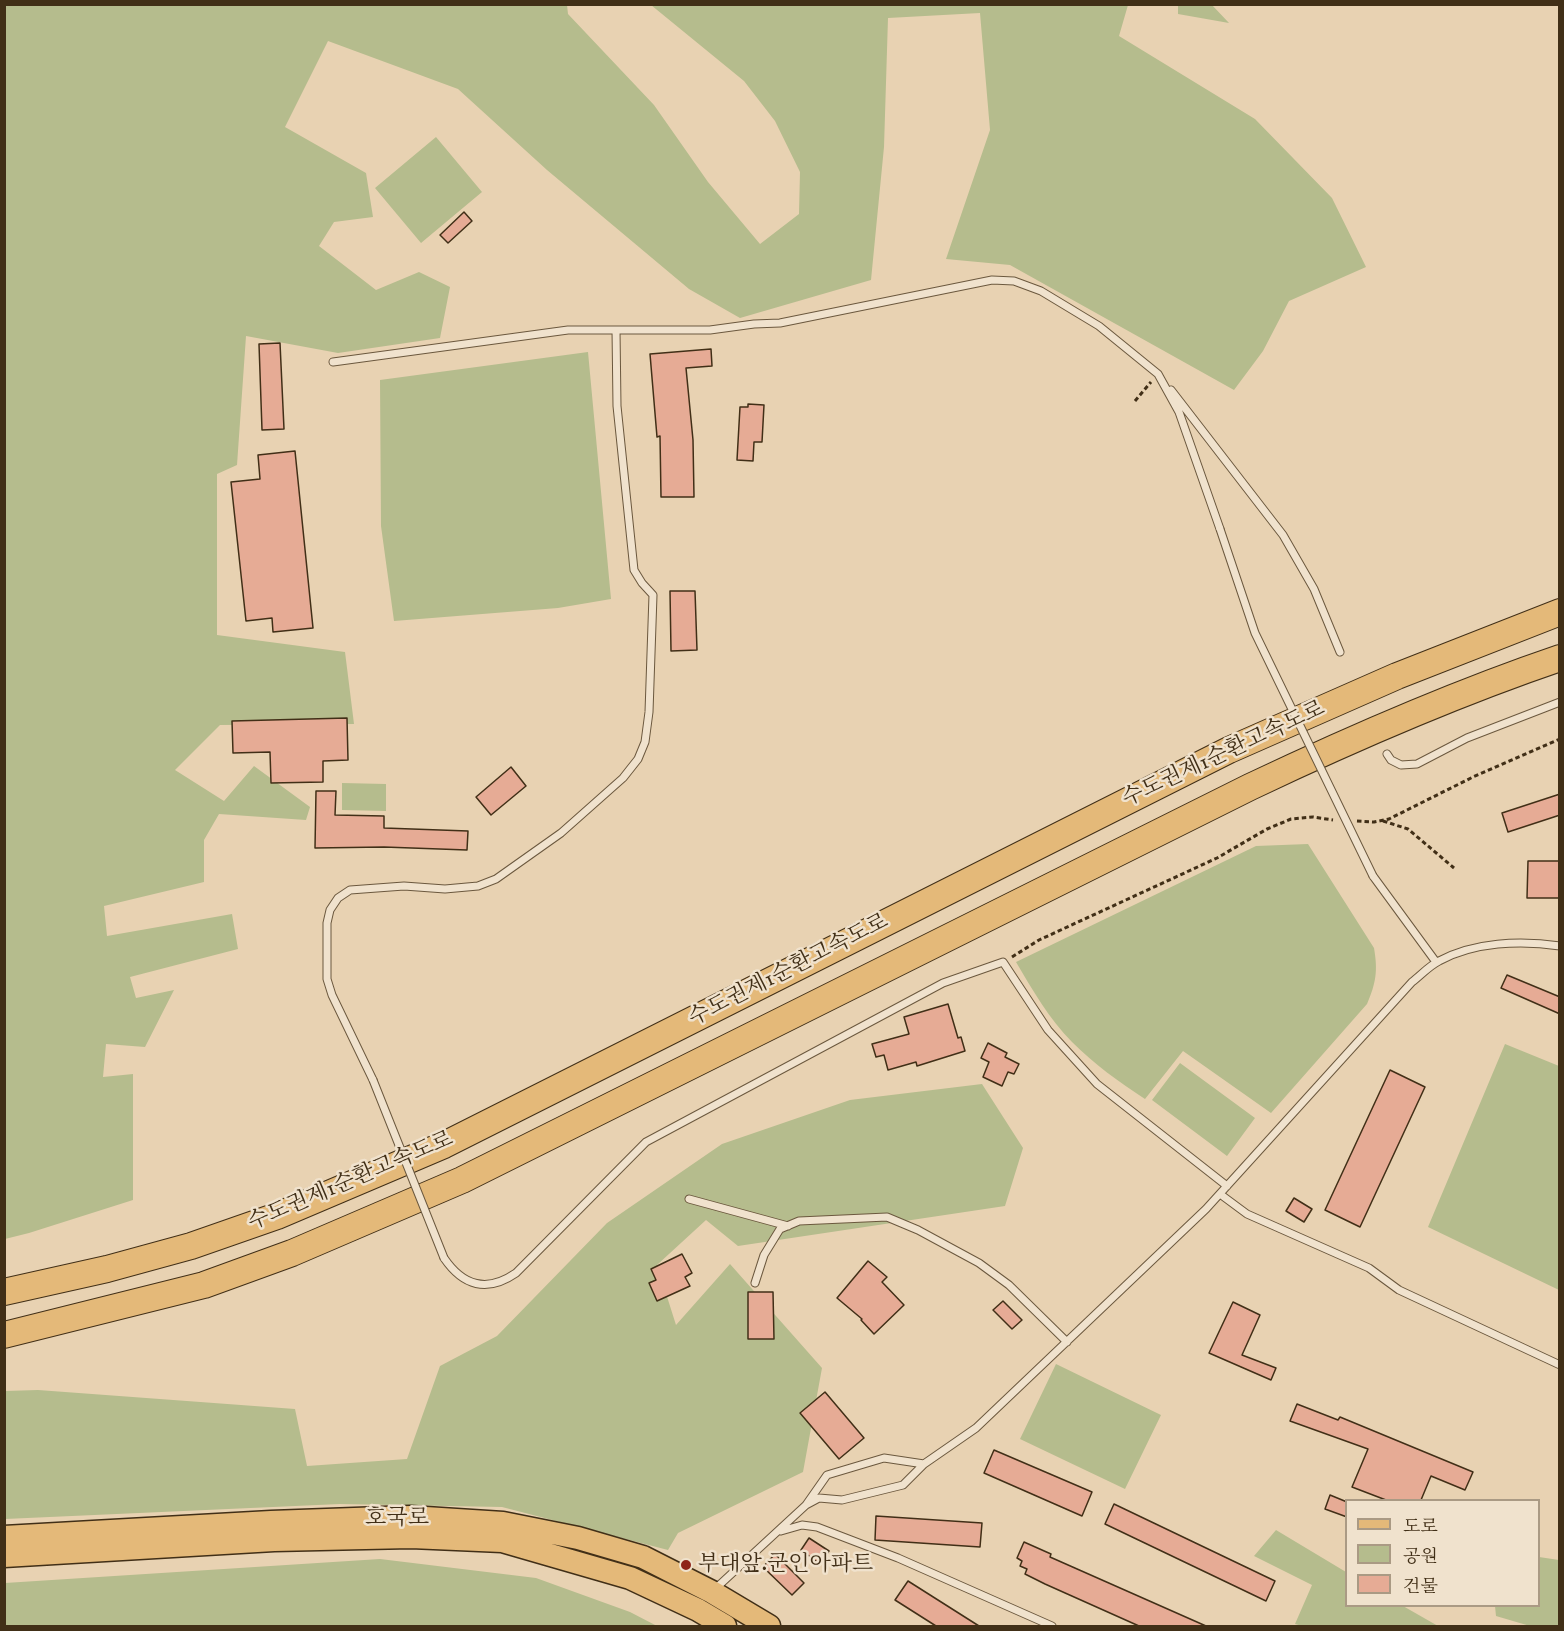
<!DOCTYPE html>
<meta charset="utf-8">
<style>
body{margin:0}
#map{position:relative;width:1564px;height:1631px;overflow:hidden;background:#e8d2b2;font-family:"IM FELL DW Pica","Noto Serif KR",serif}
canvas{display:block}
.frame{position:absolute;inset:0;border:6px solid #412f17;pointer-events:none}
.legend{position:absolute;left:1345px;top:1499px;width:195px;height:108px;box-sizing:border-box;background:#f0e2cd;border:2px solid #aa9a84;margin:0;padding:8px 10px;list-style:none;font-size:18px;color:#412f17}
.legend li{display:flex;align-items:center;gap:12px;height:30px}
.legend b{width:30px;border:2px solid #aa9a84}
</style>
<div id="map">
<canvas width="1564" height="1631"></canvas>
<div class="frame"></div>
<ul class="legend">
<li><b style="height:8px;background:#e4b979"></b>도로</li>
<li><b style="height:16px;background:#b5bc8d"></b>공원</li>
<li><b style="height:16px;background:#e6ab95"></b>건물</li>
</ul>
</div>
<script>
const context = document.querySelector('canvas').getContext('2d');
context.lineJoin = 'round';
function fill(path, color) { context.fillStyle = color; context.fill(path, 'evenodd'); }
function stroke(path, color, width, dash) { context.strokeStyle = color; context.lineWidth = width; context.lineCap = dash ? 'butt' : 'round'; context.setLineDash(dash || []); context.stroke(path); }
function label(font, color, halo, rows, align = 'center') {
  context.font = font + ' "IM FELL DW Pica","Noto Serif KR",serif'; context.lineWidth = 5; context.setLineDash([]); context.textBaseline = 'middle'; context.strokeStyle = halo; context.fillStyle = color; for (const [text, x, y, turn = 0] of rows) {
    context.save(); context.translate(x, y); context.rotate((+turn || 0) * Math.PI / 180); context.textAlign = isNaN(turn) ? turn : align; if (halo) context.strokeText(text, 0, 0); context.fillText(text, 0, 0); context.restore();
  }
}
fill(new Path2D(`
 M4,5H567L568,14L654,105L708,182L760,244L799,214L800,172L775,121L744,81L651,5H1128L1119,36L1255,119L1332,198L1366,267L1289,301L1263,351L1234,390L1010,265L946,259L990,130L980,13L888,18L884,147L871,280L740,318L689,289L547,170L458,89L328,41L285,127L366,173L373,217L334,222L319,246L376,290L419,272L450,287L440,338L338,353L246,336L237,465L217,474V635L345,652L354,724L220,725L175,770L224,801L254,766L310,807L306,820L219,814L204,840V882L104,906L107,936L232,914L238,949L130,977L136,998L174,990L145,1047L106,1044L103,1077L133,1074V1200L29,1233L5,1239Z
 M1178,5H1212L1229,23L1178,14Z
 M436,137L482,192L421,243L375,188Z
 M588,352L611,599L558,608L394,621L381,526L380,380Z
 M342,783L386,784V811L342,810Z
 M1308,844L1374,948C1378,971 1376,983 1367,1004L1271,1113L1183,1051L1145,1099C1119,1082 1094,1064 1072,1042C1049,1019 1032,989 1016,962L1256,846Z
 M1505,1044L1559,1066V1290L1428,1227Z
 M1180,1063L1255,1118L1227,1156L1152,1100Z
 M982,1084L1023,1148L1005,1206L738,1246L706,1220L657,1265L676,1325L730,1264L822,1368L803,1472L678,1533L668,1550L502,1507L340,1504L5,1519V1391L38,1390L295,1409L307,1466L407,1459L440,1366L497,1336L607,1223L722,1144L850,1100Z
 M1056,1364L1161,1415L1125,1489L1020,1439Z
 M1276,1530L1346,1572V1606H1403L1438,1626H1302L1295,1624L1312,1585L1254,1556Z
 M1539,1557L1559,1560V1626H1530L1496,1616L1495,1606H1538Z
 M380,1559L536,1578L630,1612L657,1626H5V1583Z`), '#b5bc8d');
const building = new Path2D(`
 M464,212L472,221L448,243L440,235Z
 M280,343L284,429L262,430L259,344Z
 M711,349L712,366L686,368L693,440L694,497H661L660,436L657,437L650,354Z
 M748,404L764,405L762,442H754L753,461L737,460L740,407H748Z
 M295,451L313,628L273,632L272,618L246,621L231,482L260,479L258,455Z
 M670,591H695L697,650L671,651Z
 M347,718L348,760L323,761V782L271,783L270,752L233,753L232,721Z
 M511,767L526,786L491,815L476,797Z
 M316,791H336L335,815L384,816V828L468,831L467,850L384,847L315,848Z
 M1560,794V815L1508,832L1502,813Z
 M1528,861H1560V898H1527Z
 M1507,975L1560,997V1014L1501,988Z
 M948,1004L958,1038L961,1037L965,1051L917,1066L916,1062L888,1070L884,1055L876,1057L872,1044L909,1034L904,1017Z
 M988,1043L1007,1053L1005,1057L1019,1064L1014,1074L1008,1072L1002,1086L983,1077L989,1062L981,1058Z
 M1390,1070L1425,1087L1360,1227L1325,1210Z
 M1294,1198L1312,1209L1304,1222L1286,1211Z
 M682,1254L692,1273L685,1277L690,1286L657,1301L649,1283L656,1280L651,1269Z
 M868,1261L887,1277L882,1282L904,1305L874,1334L861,1320L862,1319L837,1298Z
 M748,1292H773L774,1339H748Z
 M1003,1301L1022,1320L1012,1329L993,1310Z
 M1233,1302L1260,1315L1242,1355L1276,1368L1271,1380L1209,1353Z
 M825,1392L864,1438L839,1459L800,1413Z
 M1297,1404L1338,1420L1340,1417L1473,1472L1465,1490L1431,1476L1421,1500H1386L1352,1487L1368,1449L1290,1421Z
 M994,1450L1092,1492L1082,1516L984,1473Z
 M1330,1495L1347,1502V1517L1325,1509Z
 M1114,1504L1275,1581L1266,1601L1105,1524Z
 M876,1516L982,1523L980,1547L875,1540Z
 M809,1538L829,1551L820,1564L801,1550Z
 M1024,1542L1051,1554L1050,1557L1206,1626H1139L1045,1584L1025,1574L1027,1569L1020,1566L1022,1561L1017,1558Z
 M775,1554L804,1583L792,1595L763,1567Z
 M908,1581L979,1626H936L895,1600Z`);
fill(building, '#e6ab95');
stroke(building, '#412f17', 1.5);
const lane = new Path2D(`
 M333,362L568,330H710L754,324L780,323L992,280L1014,281L1041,291L1099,326L1158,374L1179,412L1220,529
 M1171,390L1283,535L1314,589L1340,652
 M1387,754L1391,760L1401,765L1417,764L1467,738L1560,702
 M1373,876L1436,962
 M373,1080L332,995L327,979V923L330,910L338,898L350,890L404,886L445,889L478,886L496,879L561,833L623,778L638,759L645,742L649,712L653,595L642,583L634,570L617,406L616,330
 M1220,1194L1247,1214L1369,1268L1399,1290L1560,1365
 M689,1199L788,1226
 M444,1258C463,1286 487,1293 516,1273L646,1142L943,983L1003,962L1048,1030L1097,1084L1227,1186
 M755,1283L764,1255L780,1229L799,1221L887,1217L918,1230L979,1263L1009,1285L1067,1342
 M924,1464L976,1428L1206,1209L1412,982C1421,975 1429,966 1439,961C1474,942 1520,940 1560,946
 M781,1531L802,1525L817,1527L898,1558L1052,1626
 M715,1589L806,1505L827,1475L884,1458L924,1464L903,1485L842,1500L819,1498L806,1505`);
const primary = new Path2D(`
 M4,1537L271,1522L410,1517L503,1523L578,1538L643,1557L712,1592L769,1626
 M4,1556L274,1540L411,1537L502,1541L630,1578L698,1610L725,1626`);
const highway = new Path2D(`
 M4,1292L107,1269L191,1246L277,1216L444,1145L1229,750L1397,676L1560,612
 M4,1335L204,1285L292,1253L462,1180L1250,787C1351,739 1454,694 1560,658`);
stroke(lane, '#6b583e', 9);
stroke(primary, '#412f17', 25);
stroke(highway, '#412f17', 28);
stroke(new Path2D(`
 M1135,401L1151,382
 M1357,821L1374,822L1389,819L1473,777L1560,739
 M1383,821L1408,829L1454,868
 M1012,957L1039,940L1217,858L1267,829L1291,819L1313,817L1333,820`), '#412f17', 3, [4.5, 3]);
stroke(lane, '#f0e2cd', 7);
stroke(primary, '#e4b979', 22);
stroke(highway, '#e4b979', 26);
const laneBridge = new Path2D(`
 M1220,529L1255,633L1373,876
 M373,1080L444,1258`);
stroke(laneBridge, '#6b583e', 9, []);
stroke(laneBridge, '#f0e2cd', 7);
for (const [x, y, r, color] of [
 [686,1565,6,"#8f2418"]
]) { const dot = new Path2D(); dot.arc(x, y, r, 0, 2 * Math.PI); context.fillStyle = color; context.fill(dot); stroke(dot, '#f0e2cd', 2); }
label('22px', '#412f17', '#f0e2cd', [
 ["수도권제1순환고속도로",1224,755,-25],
 ["수도권제1순환고속도로",789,971,-27],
 ["수도권제1순환고속도로",351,1182,-23],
 ["호국로",397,1519]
]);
label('22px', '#412f17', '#f0e2cd', [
 ["부대앞.군인아파트",698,1565]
], 'left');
</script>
